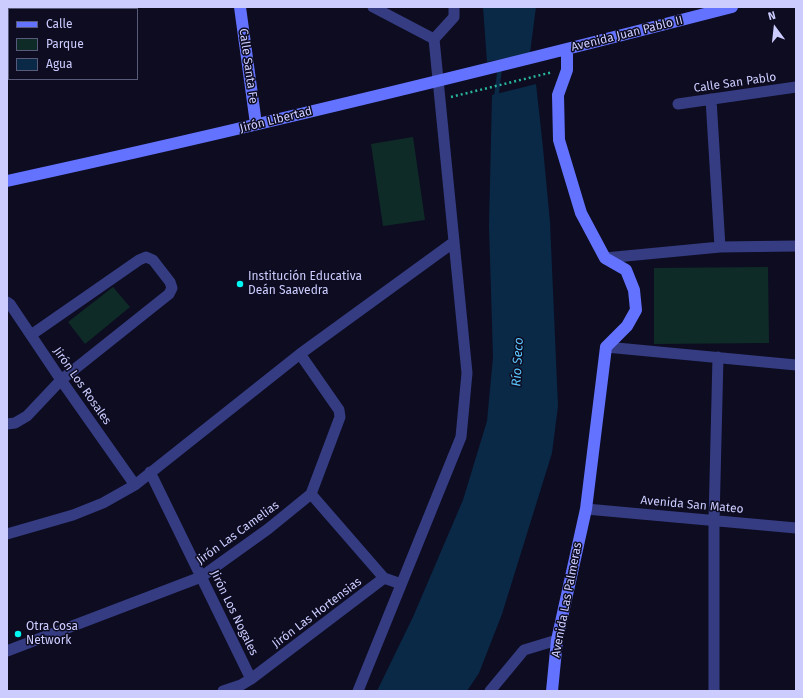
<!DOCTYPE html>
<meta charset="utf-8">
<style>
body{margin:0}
#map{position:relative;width:803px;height:698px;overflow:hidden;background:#0d0c21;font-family:"Fira Sans",sans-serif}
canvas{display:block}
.frame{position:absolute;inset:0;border:8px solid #ccf;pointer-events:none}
.legend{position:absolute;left:8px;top:8px;width:130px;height:72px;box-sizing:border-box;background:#0d0c21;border:1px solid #59597a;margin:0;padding:5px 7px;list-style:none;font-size:12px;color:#ccf}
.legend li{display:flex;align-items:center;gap:8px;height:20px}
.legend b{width:20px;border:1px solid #59597a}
.north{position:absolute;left:755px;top:8px;width:40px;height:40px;-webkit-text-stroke:3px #0d0c21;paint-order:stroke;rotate:345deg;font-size:11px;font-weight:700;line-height:16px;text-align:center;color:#ccf}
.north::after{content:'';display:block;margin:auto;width:14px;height:18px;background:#ccf;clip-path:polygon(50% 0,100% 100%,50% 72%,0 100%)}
</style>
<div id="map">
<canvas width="803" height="698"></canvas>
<div class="frame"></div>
<ul class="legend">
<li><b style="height:5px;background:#6372ff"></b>Calle</li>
<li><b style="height:11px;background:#0f2b27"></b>Parque</li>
<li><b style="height:11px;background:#0a2946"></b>Agua</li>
</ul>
<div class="north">N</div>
</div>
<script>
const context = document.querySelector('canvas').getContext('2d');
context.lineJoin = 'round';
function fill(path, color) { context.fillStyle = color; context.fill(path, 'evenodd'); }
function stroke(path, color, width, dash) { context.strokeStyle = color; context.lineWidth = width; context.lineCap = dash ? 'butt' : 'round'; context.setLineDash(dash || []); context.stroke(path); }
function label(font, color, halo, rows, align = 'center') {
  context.font = font + ' "Fira Sans",sans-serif'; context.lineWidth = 3; context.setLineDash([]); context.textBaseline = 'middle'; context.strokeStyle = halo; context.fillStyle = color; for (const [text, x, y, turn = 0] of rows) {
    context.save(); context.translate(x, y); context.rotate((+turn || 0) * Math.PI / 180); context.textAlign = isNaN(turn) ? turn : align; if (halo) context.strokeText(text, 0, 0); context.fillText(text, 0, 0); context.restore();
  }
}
fill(new Path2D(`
 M413,137L425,220L383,226L371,144Z
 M768,267L769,343L654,344V268Z
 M113,287L130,307L85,344L68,322Z`), '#0f2b27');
fill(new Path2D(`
 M483,7H536L530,53L487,62Z
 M536,84L543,148L550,222L558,406L552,453L502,614L479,673L467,691H377L413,617L463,500L487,421L493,357L489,226L492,95Z`), '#0a2946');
stroke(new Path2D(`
 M496,99L500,67`), '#0a2946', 4.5);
stroke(new Path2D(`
 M451,97L553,72`), '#29b59c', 2.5, [2, 3]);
stroke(new Path2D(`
 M434,39L454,17V7
 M711,99L720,247
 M678,104L796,87
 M605,258L720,247L796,246
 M7,302L10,304L61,380L135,485
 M606,347L796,365
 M7,424L15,423L27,416L61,380L169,294L172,288L170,282L153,260L146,257L139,260L31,335
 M150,472L251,679
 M311,494L384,578L401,584
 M586,509L796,528
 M7,534L73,515L103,503L135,485L300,354L454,242
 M7,651L201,577L268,529L311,494L340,417L339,410L300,354
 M223,691L241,685L251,679L384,578
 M358,691L461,437L467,373L434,39L373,7
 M490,691L524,650L557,640
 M714,691V521L718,357`), '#353c82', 11);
stroke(new Path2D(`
 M240,7L256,124
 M7,181C250,128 491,69 732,7
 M552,691L557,640L586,509L606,347L627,326L636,310L634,290L626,270L605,258L581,213L559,140L558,95L567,70V49`), '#6372ff', 12);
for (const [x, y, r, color] of [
 [240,284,4,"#00f7f2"],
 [18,634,4,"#00f7f2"]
]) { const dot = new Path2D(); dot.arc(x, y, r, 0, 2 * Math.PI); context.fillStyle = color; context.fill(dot); stroke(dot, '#0d0c21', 1.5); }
label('12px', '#ccf', '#0d0c21', [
 ["Avenida Juan Pablo II",627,34,-14],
 ["Calle Santa Fe",248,66,82],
 ["Calle San Pablo",735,83,-8],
 ["Jirón Libertad",276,120,-14],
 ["Jirón Los Rosales",82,386,55],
 ["Avenida San Mateo",692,505,5],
 ["Jirón Las Camelias",238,533,-36],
 ["Avenida Las Palmeras",567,600,-79],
 ["Jirón Los Nogales",234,613,64],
 ["Jirón Las Hortensias",317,613,-37]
]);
label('12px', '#ccf', '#0d0c21', [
 ["Institución Educativa",248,277],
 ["Deán Saavedra",248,291],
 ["Otra Cosa",26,627],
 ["Network",26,641]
], 'left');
label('italic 13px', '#5ac7ff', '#0d0c21', [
 ["Río Seco",518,362,-87]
]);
</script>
